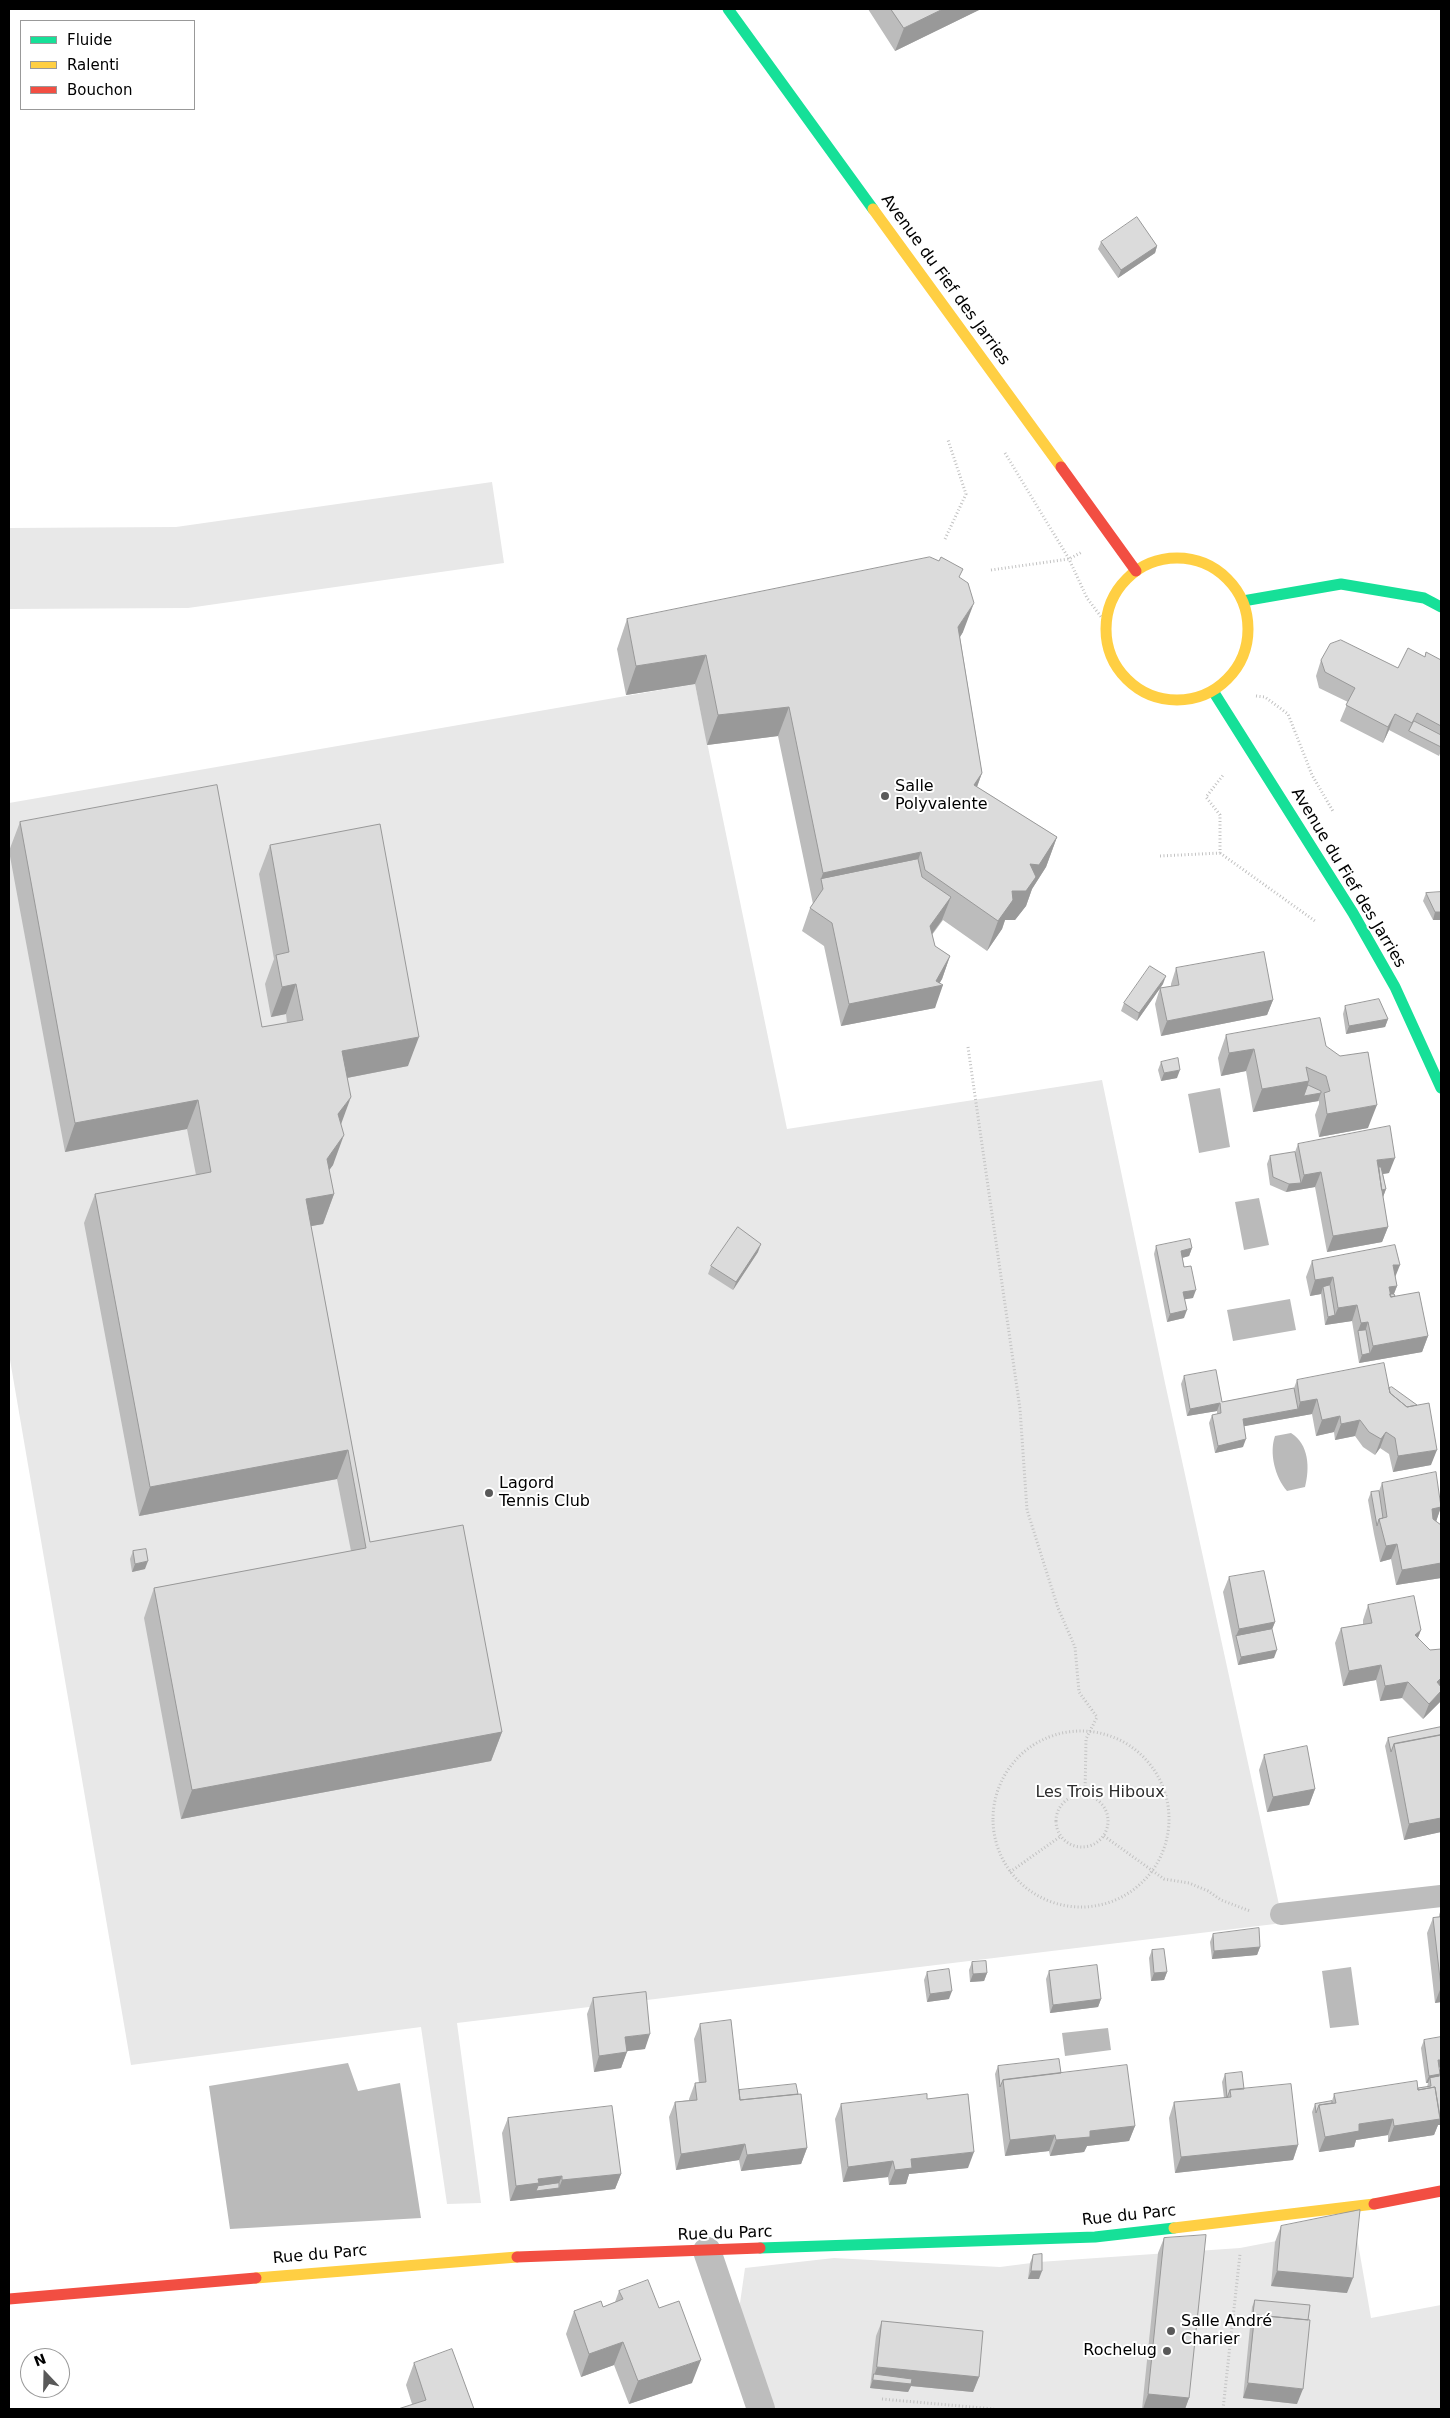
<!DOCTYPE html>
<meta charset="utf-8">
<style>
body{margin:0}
#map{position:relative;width:1450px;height:2418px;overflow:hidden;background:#fff;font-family:"DejaVu Sans",sans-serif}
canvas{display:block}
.frame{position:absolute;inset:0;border:10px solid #000;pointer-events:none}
.legend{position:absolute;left:20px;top:20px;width:175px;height:90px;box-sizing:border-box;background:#fff;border:1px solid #999;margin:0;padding:6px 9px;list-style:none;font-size:15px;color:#000}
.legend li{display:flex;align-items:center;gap:10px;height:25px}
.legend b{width:25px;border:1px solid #999}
.north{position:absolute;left:20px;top:2348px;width:50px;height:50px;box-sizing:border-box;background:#fff;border:1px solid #999;border-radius:50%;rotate:339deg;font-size:14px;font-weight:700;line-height:20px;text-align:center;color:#000}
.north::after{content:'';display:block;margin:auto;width:18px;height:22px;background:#595959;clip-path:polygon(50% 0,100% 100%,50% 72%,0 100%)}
</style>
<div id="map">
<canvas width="1450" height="2418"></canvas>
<div class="frame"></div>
<ul class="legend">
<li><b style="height:6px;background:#16e098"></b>Fluide</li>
<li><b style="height:6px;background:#ffcf43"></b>Ralenti</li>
<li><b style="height:6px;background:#f24e42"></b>Bouchon</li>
</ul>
<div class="north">N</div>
</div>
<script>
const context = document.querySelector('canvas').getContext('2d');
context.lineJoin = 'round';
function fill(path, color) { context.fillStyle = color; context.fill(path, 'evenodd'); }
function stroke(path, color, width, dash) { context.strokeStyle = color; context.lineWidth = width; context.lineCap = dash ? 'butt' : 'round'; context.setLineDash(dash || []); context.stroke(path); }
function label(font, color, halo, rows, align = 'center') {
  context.font = font + ' "DejaVu Sans",sans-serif'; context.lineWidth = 4; context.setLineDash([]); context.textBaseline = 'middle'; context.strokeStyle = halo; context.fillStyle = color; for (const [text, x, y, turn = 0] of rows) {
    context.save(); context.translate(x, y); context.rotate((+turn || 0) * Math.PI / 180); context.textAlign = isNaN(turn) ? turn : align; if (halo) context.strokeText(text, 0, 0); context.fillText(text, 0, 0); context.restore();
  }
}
fill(new Path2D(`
 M492,482L504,563L188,608L9,609V528L176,527Z
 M695,684L787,1129L1102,1080L1165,1383L1283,1923L457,2023L481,2203L447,2204L421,2027L131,2065L9,1354V803Z
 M1355,2226L1371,2318L1441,2305V2409H774L739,2310L745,2268L834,2258L1000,2267L1039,2262L1240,2248Z`), '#e8e8e8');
fill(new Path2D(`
 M1220,1088L1230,1147L1199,1153L1188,1094Z
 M1259,1198L1269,1245L1244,1250L1235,1202Z
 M1290,1299L1296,1330L1233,1341L1227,1310Z
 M1291,1433C1309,1444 1310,1468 1305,1487L1287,1491C1275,1477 1269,1453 1275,1436Z
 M1351,1967L1359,2025L1330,2028L1322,1971Z
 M1108,2028L1111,2050L1065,2056L1062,2033Z
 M348,2063L358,2091L400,2083L421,2218L230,2229L209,2086Z`), '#bababa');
stroke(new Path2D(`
 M1005,453L1069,559L1087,598L1105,622
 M945,539L966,494L948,440
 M991,570L1069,559L1082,552
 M1256,696L1265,697L1288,714L1312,775L1334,813
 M1220,853L1315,921
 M1160,856L1220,853V815L1206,797L1224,774
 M968,1047L1020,1409L1027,1510L1058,1608L1075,1647L1079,1692L1097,1717L1086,1739L1085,1795
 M993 1819a88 88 0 1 1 176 0a88 88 0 1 1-176 0Z
 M1056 1821a26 26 0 1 1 52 0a26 26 0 1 1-52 0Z
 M1104,1836L1164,1879L1189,1883L1208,1891L1221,1900L1250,1911
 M1010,1872L1061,1836
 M882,2399L994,2409
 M1223,2409L1240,2254`), '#c2c2c2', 3, [1, 2.5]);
stroke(new Path2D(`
 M1281,1914L1441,1896`), '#bdbdbd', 22);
stroke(new Path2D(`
 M707,2251L761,2409`), '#bdbdbd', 28);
stroke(new Path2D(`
 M728,9L873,209
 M1243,601L1341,584L1424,598L1441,607
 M1213,691L1353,913L1395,987L1441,1088
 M760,2248L1095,2237L1174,2228`), '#16e098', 11);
stroke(new Path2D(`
 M873,209L1061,467
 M1106 629a71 71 0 1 1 142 0a71 71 0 1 1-142 0Z
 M1174,2228L1374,2204
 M256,2278L517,2257`), '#ffcf43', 11);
stroke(new Path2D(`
 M1061,467L1136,571
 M1374,2204L1441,2191
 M517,2257L760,2248
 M9,2299L256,2278`), '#f24e42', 11);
fill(new Path2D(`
 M868,9H980L979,10L895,51Z
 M1101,242L1157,246L1155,253L1118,278L1098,249Z
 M960,578L963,632L960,637L982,773L977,787L1057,837L1046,867L1032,889L1026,906L1015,920H1005L1002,929L987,951L943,920L932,935L935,946L950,956L942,979L939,983L935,1008L841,1026L824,946L802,931L810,908L813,904L778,736L707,745L695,684L626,695L617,649L627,619Z
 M1425,657L1441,660V751L1439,756L1389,730L1383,743L1340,721L1348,702L1319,688L1316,676L1321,660L1398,668Z
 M20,822L262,1027L287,1023L286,1014L271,1017L265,984L274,959L259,874L270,845L408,1066L347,1078L341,1124L333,1165L329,1170L334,1194L323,1224L311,1226L370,1542L502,1732L491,1761L181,1819L144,1618L154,1588L351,1551L337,1479L139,1516L84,1223L95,1194L196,1175L187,1129L65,1152L9,851Z
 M1426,893L1441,920H1433L1423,901Z
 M1176,968L1273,1000L1267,1015L1161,1036L1155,1004L1160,988L1171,987V984Z
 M1163,984L1137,1021L1121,1011L1124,1003Z
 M1345,1006L1388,1019L1385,1027L1346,1034L1343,1014Z
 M1226,1035L1326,1046L1368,1128L1319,1137L1315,1115L1319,1104V1101L1253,1112L1246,1071L1221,1076L1218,1058Z
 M1161,1062L1177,1078L1161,1081L1158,1070Z
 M1298,1144L1389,1173L1383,1174L1386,1189L1383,1197L1388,1227L1382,1242L1327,1252L1315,1187L1286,1192L1270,1185L1267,1164L1270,1156L1295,1152Z
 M1156,1246L1192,1248L1189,1256L1182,1258L1193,1298L1184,1299V1318L1167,1322L1154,1254Z
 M758,1252L733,1290L708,1274L711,1266Z
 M1312,1261L1395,1277L1397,1286L1394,1294L1395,1296L1428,1336L1422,1352L1359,1363L1352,1321L1325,1325L1321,1294L1310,1296L1306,1277Z
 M1184,1376L1222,1402L1294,1388L1297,1380L1389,1388L1431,1465L1393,1472L1389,1454L1380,1448L1375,1455L1363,1447L1355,1436L1335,1440L1334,1432L1316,1436L1312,1414L1244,1426L1243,1447L1215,1453L1209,1423L1212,1415L1217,1414V1411L1187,1416L1181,1384Z
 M1382,1483L1441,1505V1507L1436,1521L1441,1525V1578L1396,1585L1391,1559L1380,1562L1374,1534L1368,1500L1371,1492L1379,1491Z
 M133,1551L145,1569L132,1572L130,1559Z
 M1229,1577L1275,1622L1272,1629L1274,1658L1238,1665L1223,1592Z
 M1368,1605L1421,1630L1418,1637L1441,1701L1423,1719L1402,1698L1380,1701L1376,1680L1343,1686L1335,1643L1341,1628L1363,1624V1620Z
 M1441,1727V1832L1404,1840L1385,1746L1388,1738Z
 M1264,1755L1315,1789L1309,1805L1267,1812L1259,1770Z
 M1441,1909V2002L1435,2003L1427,1933L1433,1918L1439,1917V1915Z
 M1213,1934L1260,1947L1257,1955L1212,1959L1210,1942Z
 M1152,1950L1167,1972L1164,1980L1151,1981L1149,1958Z
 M972,1962L987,1973L984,1981L970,1982L969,1970Z
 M1049,1971L1101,1999L1098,2007L1050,2013L1046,1979Z
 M927,1972L949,1999L927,2002L924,1980Z
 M593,1998L645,2049L627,2051L621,2068L594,2072L587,2014Z
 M700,2024L739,2090L798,2094L807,2148L801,2164L741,2171L739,2160L676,2170L669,2117L675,2102L689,2100V2099L695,2083H699L694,2039Z
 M1424,2040L1441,2067L1439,2068L1440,2074L1439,2077L1438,2125L1434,2135L1388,2142V2135L1356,2140L1354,2147L1319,2152L1312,2112L1315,2104L1332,2101L1334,2094L1418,2088L1427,2087L1428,2083H1426L1421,2048Z
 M998,2066L1061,2073L1135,2126L1129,2141L1087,2146L1084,2152L1050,2156L1049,2151L1005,2156L995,2074Z
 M1225,2074L1244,2089L1298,2145L1293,2160L1175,2173L1169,2118L1174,2102L1224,2098L1222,2082Z
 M927,2099L968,2168L909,2174L906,2184L889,2185L888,2177L843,2182L835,2119L841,2104Z
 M508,2118L621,2174L615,2189L510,2201L502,2133Z
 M1281,2226L1347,2293L1271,2286L1275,2242Z
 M1164,2238L1189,2398L1185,2409H1142L1158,2253Z
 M1033,2255L1039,2279H1028L1030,2263Z
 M619,2291L659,2308L692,2383L629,2404L614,2365L581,2377L566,2334L574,2311L603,2307L615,2302Z
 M1255,2300L1297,2404L1243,2398L1252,2307Z
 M882,2321L979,2377L973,2392L911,2386L908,2392L870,2388L876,2336Z
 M414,2363L474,2409L412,2404L406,2385Z`), '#bcbcbc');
fill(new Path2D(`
 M943,9H980L979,10L895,51L904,28Z
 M1157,246L1155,253L1118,278L1121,270Z
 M974,603L963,632L948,656L958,627Z
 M706,655L695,684L626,695L636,666Z
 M789,707L778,736L707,745L718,715Z
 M1395,714L1389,730L1383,743L1388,727Z
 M982,773L971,803L974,785Z
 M1057,837L1046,867L1032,889L1026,906L1015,920H1005L1002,929L987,951L998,921L1012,891L1030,864Z
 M921,852L910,881L823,889L821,879L823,873Z
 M951,897L942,920L921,949L930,926Z
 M1435,912H1441V920H1433Z
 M950,956L942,979L938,986L943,985L935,1008L841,1026L849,1004L936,981Z
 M1166,976L1163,984L1137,1021L1139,1013Z
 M296,984L286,1014L271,1017L282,987Z
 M1273,1000L1267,1015L1161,1036L1167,1021Z
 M1388,1019L1385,1027L1346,1034L1349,1026Z
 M419,1037L408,1066L331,1081L342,1051Z
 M1254,1049L1246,1071L1221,1076L1229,1053Z
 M1180,1070L1177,1078L1161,1081L1164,1073Z
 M1309,1081L1304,1096L1321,1093L1318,1101L1253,1112L1262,1089Z
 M351,1097L340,1127L338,1114Z
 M198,1100L187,1129L65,1152L75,1123Z
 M1377,1105L1368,1128L1319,1137L1327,1114Z
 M344,1135L333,1165L316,1188L327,1159Z
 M1395,1158L1389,1173L1376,1175L1377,1160Z
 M1321,1172L1315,1187L1286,1192L1289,1184L1301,1183L1304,1175Z
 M1386,1189L1383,1197L1379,1191Z
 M334,1194L323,1224L295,1229L306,1199Z
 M1388,1227L1382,1242L1327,1252L1333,1236Z
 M761,1244L758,1252L733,1290L736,1282Z
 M1192,1248L1189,1256L1178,1259L1181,1251Z
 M1393,1265H1400L1394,1280Z
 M1333,1277L1327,1293L1323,1287L1321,1294L1310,1296L1315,1280Z
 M1397,1286L1391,1301L1389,1287Z
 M1196,1290L1193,1298L1180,1300L1183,1292Z
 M1357,1305L1352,1321L1325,1325L1328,1317L1335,1315L1338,1308Z
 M1187,1310L1184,1318L1167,1322L1170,1314Z
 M1368,1322L1363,1338L1358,1331L1361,1323Z
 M1428,1336L1422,1352L1359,1363L1362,1355L1370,1353L1373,1346Z
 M1317,1399L1312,1414L1240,1427L1243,1419L1298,1409L1300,1402Z
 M1220,1403L1217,1411L1187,1416L1190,1409Z
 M1340,1416L1334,1432L1316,1436L1322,1420Z
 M1360,1420L1355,1436L1335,1440L1341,1424Z
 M1386,1432L1380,1448L1375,1455L1381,1439Z
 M1246,1439L1243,1447L1215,1453L1218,1446Z
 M348,1450L337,1479L139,1516L150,1487Z
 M1437,1450L1431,1465L1393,1472L1398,1456Z
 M1441,1507L1436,1522L1426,1525L1432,1509Z
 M1397,1544L1391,1559L1380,1562L1386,1546Z
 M148,1561L145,1569L132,1572L135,1564Z
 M1441,1563V1578L1396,1585L1402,1570Z
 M1275,1622L1269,1637L1236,1636L1239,1629Z
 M1421,1630L1415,1645V1635Z
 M1277,1650L1274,1658L1238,1665L1241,1657Z
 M1381,1665L1376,1680L1343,1686L1349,1671Z
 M1441,1678V1688L1437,1682Z
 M1408,1682L1402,1698L1380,1701L1385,1686Z
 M1441,1691V1701L1423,1719L1429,1704Z
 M502,1732L491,1761L181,1819L192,1790Z
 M1315,1789L1309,1805L1267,1812L1273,1797Z
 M1441,1818V1832L1404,1840L1409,1824Z
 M1260,1947L1257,1955L1212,1959L1214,1951Z
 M1167,1972L1164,1980L1151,1981L1154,1973Z
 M987,1973L984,1981L970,1982L973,1974Z
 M1441,1987V2002L1435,2003Z
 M952,1991L949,1999L927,2002L930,1994Z
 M1101,1999L1098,2007L1050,2013L1053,2005Z
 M650,2034L645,2049L619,2052L625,2037Z
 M627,2052L621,2068L594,2072L599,2056Z
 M1438,2060H1441V2067L1435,2068Z
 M1440,2074L1437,2082L1430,2078L1428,2083H1426L1429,2076Z
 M1441,2117V2125H1438L1434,2135L1388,2142L1394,2126Z
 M1393,2119L1388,2135L1356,2140L1354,2147L1319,2152L1325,2137L1359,2124Z
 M1135,2126L1129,2141L1087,2146L1084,2152L1050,2156L1056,2140L1090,2131Z
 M1055,2135L1049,2151L1005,2156L1010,2140Z
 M745,2144L739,2160L676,2170L681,2154Z
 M1298,2145L1293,2160L1175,2173L1181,2157Z
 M807,2148L801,2164L741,2171L747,2155Z
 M974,2152L968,2168L909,2174L906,2184L889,2185L895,2170L911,2159Z
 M893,2161L888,2177L843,2182L848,2167Z
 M621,2174L615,2189L556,2196L562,2180Z
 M562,2176L557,2188H559L556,2196L510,2201L516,2186L538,2179Z
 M1031,2271H1042L1039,2279H1028Z
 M1277,2271L1353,2278L1347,2293L1271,2286Z
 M623,2342L614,2365L581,2377L589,2354Z
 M701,2360L692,2383L629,2404L638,2381Z
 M877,2367L979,2377L973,2392L911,2386L908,2392L870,2388Z
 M1248,2383L1303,2389L1297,2404L1243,2398Z
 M1148,2394L1189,2398L1185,2409H1143Z`), '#999');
const building = new Path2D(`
 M891,9H943L904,28Z
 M1137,217L1157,246L1121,270L1101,242Z
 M930,557L939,561L941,557L963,569L959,577L968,583L974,603L958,627L982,773L974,785L1057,837L1039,865L1030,864L1036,877L1026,891H1012L1013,900L998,921L925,870L921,852L823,873L789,707L718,715L706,655L636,666L627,619Z
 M1341,640L1398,668L1408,648L1425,657L1426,652L1441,660V726L1417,713L1412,723L1395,714L1388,727L1346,705L1355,688L1325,672L1321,660L1330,644Z
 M1414,721L1441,735V747L1409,731Z
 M217,785L262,1027L303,1020L296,984L282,987L276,955L289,952L270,845L380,824L419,1037L342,1051L351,1097L338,1114L344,1135L327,1159L334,1194L306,1199L370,1542L463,1525L502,1732L192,1790L154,1588L366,1548L348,1450L150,1487L95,1194L211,1172L198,1100L75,1123L20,822Z
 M918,859L922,877L951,897L930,926L935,946L950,956L936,981L943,985L849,1004L832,923L810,908L823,889L821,879Z
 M1441,892V912H1435L1426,893Z
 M1264,952L1273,1000L1167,1021L1160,988L1179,985L1176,968Z
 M1150,966L1166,976L1139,1013L1124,1003Z
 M1379,999L1388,1019L1349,1026L1345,1006Z
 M1320,1018L1326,1046L1340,1056L1368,1052L1377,1105L1327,1114L1324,1093L1330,1091L1326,1076L1306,1067L1309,1081L1262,1089L1254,1049L1229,1053L1226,1035Z
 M1178,1058L1180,1070L1164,1073L1161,1062Z
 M1308,1085L1321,1091V1093L1304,1096Z
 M1390,1126L1395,1158L1377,1160L1388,1227L1333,1236L1321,1172L1304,1175L1298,1144Z
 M1295,1152L1301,1183L1289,1184L1273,1177L1270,1156Z
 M1379,1167H1381L1386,1189L1382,1190Z
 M738,1227L761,1244L736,1282L711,1266Z
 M1190,1239L1192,1248L1181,1251L1184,1267L1191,1266L1196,1290L1183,1292L1187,1310L1170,1314L1156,1246Z
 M1395,1245L1400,1265H1393L1397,1286L1389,1287L1391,1297L1419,1292L1428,1336L1373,1346L1368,1322L1361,1323L1357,1305L1338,1308L1333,1277L1315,1280L1312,1261Z
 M1330,1285L1335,1315L1328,1317L1323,1287Z
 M1390,1294H1394L1395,1296L1391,1297Z
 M1366,1330L1370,1353L1362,1355L1358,1331Z
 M1384,1363L1390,1393L1407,1407L1429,1403L1437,1450L1398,1456L1395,1438L1386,1432L1381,1439L1369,1432L1360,1420L1341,1424L1340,1416L1322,1420L1317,1399L1300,1402L1297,1380Z
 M1216,1370L1222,1402L1294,1388L1298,1409L1243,1419L1246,1439L1218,1446L1212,1415L1221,1413L1220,1403L1190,1409L1184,1376Z
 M1392,1387L1417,1405L1407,1407L1390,1393L1389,1388Z
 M1436,1472L1441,1507L1432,1509L1433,1519L1441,1525V1563L1402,1570L1397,1544L1386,1546L1379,1519L1387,1517L1382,1483Z
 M1379,1491L1383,1518L1379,1519L1377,1526L1371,1492Z
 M146,1549L148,1561L135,1564L133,1551Z
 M1264,1571L1275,1622L1239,1629L1229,1577Z
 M1414,1596L1421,1630L1415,1635L1430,1650L1441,1649V1678L1437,1682L1441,1687V1691L1429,1704L1408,1682L1385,1686L1381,1665L1349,1671L1341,1628L1372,1623L1368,1605Z
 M1272,1629L1277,1650L1241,1657L1236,1636Z
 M1441,1727V1735L1394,1744L1391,1752L1388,1738Z
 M1441,1735V1818L1409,1824L1394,1744Z
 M1307,1746L1315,1789L1273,1797L1264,1755Z
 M1441,1917V1987L1433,1918Z
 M1259,1928L1260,1947L1214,1951L1213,1934Z
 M1164,1949L1167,1972L1154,1973L1152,1950Z
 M986,1961L987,1973L973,1974L972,1962Z
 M1097,1965L1101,1999L1053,2005L1049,1971Z
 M949,1969L952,1991L930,1994L927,1972Z
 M646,1992L650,2034L625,2037L627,2052L599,2056L593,1998Z
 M731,2020L740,2100L801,2094L807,2148L747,2155L745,2144L681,2154L675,2102L697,2100L695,2083L706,2082L700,2024Z
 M1441,2037V2060H1438L1440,2074L1429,2076L1424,2040Z
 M1059,2059L1061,2073L1003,2080L1000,2087L998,2066Z
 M1127,2065L1135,2126L1090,2131V2137L1056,2140L1055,2135L1010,2140L1003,2080Z
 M1242,2072L1244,2089L1230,2090L1227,2098L1225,2074Z
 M1441,2076V2117H1440L1435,2087L1418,2090V2088L1431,2086L1430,2078Z
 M1417,2081L1418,2090L1435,2087L1440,2119L1394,2126L1393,2119L1359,2124V2131L1325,2137L1319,2105L1336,2103L1334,2094Z
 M796,2084L798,2094L740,2100L739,2090Z
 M1291,2084L1298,2145L1181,2157L1174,2102L1231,2097L1230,2090Z
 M927,2094V2099L968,2094L974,2152L911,2159L912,2168L895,2170L893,2161L848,2167L841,2104Z
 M1332,2101V2103L1319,2105L1316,2113L1315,2104Z
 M612,2106L621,2174L562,2180V2176L538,2179L539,2183L516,2186L508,2118Z
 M559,2183V2188L536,2191L538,2186Z
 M1360,2210L1353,2278L1277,2271L1281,2226Z
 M1206,2235L1189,2398L1148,2394L1164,2238Z
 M1042,2254V2271H1031L1033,2255Z
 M648,2280L659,2308L679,2301L701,2360L638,2381L623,2342L589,2354L574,2311L601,2301L603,2307L623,2299L619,2291Z
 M1255,2300L1310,2305L1308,2320L1255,2315L1252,2323Z
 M1255,2315L1310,2320L1303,2389L1248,2383Z
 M882,2321L983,2331L979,2377L877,2367Z
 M452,2349L474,2409H398L426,2400L414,2363Z
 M874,2374L912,2379L911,2384L873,2380Z`);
fill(building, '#dbdbdb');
stroke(building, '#999', 1);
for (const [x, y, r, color] of [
 [885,796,5,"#595959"],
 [489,1493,5,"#595959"],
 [1171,2331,5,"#595959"],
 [1167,2351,5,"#595959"]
]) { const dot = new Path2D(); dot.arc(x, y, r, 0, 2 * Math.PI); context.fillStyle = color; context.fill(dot); stroke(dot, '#fff', 2); }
label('16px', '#000', '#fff', [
 ["Avenue du Fief des Jarries",945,280,54],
 ["Avenue du Fief des Jarries",1348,878,59],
 ["Rue du Parc",1129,2216,-6],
 ["Rue du Parc",725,2234,-2],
 ["Rue du Parc",320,2255,-5]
]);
label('16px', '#000', '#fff', [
 ["Salle",895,787],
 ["Polyvalente",895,805],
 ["Lagord",499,1484],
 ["Tennis Club",499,1502],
 ["Salle André",1181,2322],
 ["Charier",1181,2340],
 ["Rochelug",1157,2351,"right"]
], 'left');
label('16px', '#2c2c2c', '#fff', [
 ["Les Trois Hiboux",1100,1793]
]);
</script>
